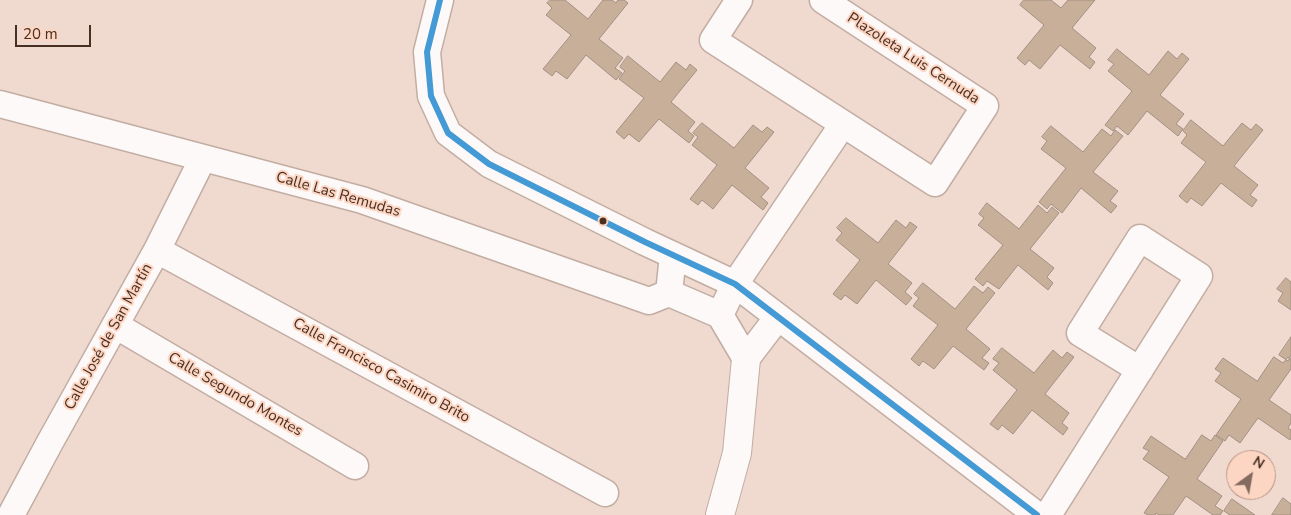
<!DOCTYPE html>
<meta charset="utf-8">
<style>
body{margin:0}
#map{position:relative;width:1291px;height:515px;overflow:hidden;background:#f0dad0;font-family:"Nunito Sans",sans-serif}
canvas{display:block}
.north{position:absolute;left:1226px;top:450px;width:50px;height:50px;box-sizing:border-box;background:#fdd6c3;border:1px solid #b59383;border-radius:50%;rotate:32deg;font-size:14px;font-weight:700;line-height:20px;text-align:center;color:#482f22}
.north::after{content:'';display:block;margin:auto;width:18px;height:22px;background:#836b5f;clip-path:polygon(50% 0,100% 100%,50% 72%,0 100%)}
.scale{position:absolute;left:15px;top:25px;width:76px;height:22px;box-sizing:border-box;border:2px solid #482f22;border-top:0;padding-left:6px;font-size:15px;line-height:18px;white-space:nowrap;color:#482f22;-webkit-text-stroke:4px #fdd6c3;paint-order:stroke}
</style>
<div id="map">
<canvas width="1291" height="515"></canvas>
<div class="north">N</div>
<div class="scale">20 m</div>
</div>
<script>
const context = document.querySelector('canvas').getContext('2d');
context.lineJoin = 'round';
function fill(path, color) { context.fillStyle = color; context.fill(path, 'evenodd'); }
function stroke(path, color, width, dash) { context.strokeStyle = color; context.lineWidth = width; context.lineCap = dash ? 'butt' : 'round'; context.setLineDash(dash || []); context.stroke(path); }
function label(font, color, halo, rows, align = 'center') {
  context.font = font + ' "Nunito Sans",sans-serif'; context.lineWidth = 4; context.setLineDash([]); context.textBaseline = 'middle'; context.strokeStyle = halo; context.fillStyle = color; for (const [text, x, y, turn = 0] of rows) {
    context.save(); context.translate(x, y); context.rotate((+turn || 0) * Math.PI / 180); context.textAlign = isNaN(turn) ? turn : align; if (halo) context.strokeText(text, 0, 0); context.fillText(text, 0, 0); context.restore();
  }
}
const building = new Path2D(`
 M550,0H565L588,19L603,0H612L616,3L618,0H624L628,3L599,39L623,58L615,68L622,73L616,80L586,55L567,79L556,71L552,76L543,69L571,35L546,15L552,8L547,3Z
 M1024,0H1051L1061,8L1068,0H1095L1072,28L1096,48L1089,57L1095,62L1090,69L1060,45L1040,69L1029,60L1025,65L1017,58L1044,25L1020,5Z
 M1117,49L1149,75L1168,51L1177,59L1182,53L1189,59L1160,95L1184,114L1176,124L1183,129L1178,136L1147,111L1128,135L1117,126L1113,131L1105,125L1132,91L1108,71L1114,64L1108,60Z
 M628,56L660,82L676,62L686,70L690,64L697,70L671,102L695,122L688,131L694,136L689,143L659,119L639,142L629,134L624,139L616,132L644,98L619,79L625,71L620,67Z
 M1191,120L1223,146L1242,123L1251,130L1256,124L1263,130L1234,166L1258,185L1250,195L1257,200L1252,207L1221,183L1202,206L1191,198L1187,203L1179,196L1206,162L1181,143L1187,135L1183,131Z
 M702,123L734,148L753,125L762,132L767,127L774,132L745,168L769,188L761,197L768,203L763,210L732,185L713,209L702,200L698,205L690,199L717,165L692,145L698,137L693,133Z
 M1051,126L1083,152L1102,129L1111,136L1115,130L1123,136L1093,172L1118,191L1110,201L1117,206L1111,213L1081,188L1062,213L1051,204L1047,209L1039,202L1066,168L1041,149L1047,141L1042,137Z
 M987,203L1019,229L1038,205L1047,213L1052,207L1059,213L1030,249L1054,268L1047,277L1053,283L1048,290L1018,265L999,289L987,281L983,286L975,279L1003,245L978,225L984,218L979,214Z
 M846,218L878,243L896,220L906,228L910,222L917,227L888,264L912,283L905,292L912,298L906,305L876,280L857,304L845,295L841,300L833,294L860,260L836,240L842,233L837,228Z
 M1286,278L1291,282V310L1278,301L1283,293L1277,289Z
 M923,283L955,309L974,286L983,293L988,287L995,293L966,329L990,349L982,358L989,363L984,370L953,346L934,369L923,361L919,366L911,359L938,325L913,306L919,298L914,294Z
 M1291,337V355L1288,361L1279,355Z
 M1002,348L1034,373L1053,350L1062,358L1067,352L1074,357L1045,394L1069,413L1062,423L1068,428L1063,435L1032,410L1013,434L1002,425L998,430L990,424L1017,390L993,370L999,363L993,359Z
 M1274,357L1283,363L1288,357L1291,359V369L1269,400L1291,415V423L1288,428L1291,430V438L1290,440L1258,418L1240,443L1229,435L1225,441L1216,435L1241,399L1215,381L1221,373L1215,369L1223,358L1257,381Z
 M1202,435L1211,441L1215,435L1223,441L1197,479L1222,496L1215,506L1223,511L1220,515H1213L1186,496L1173,515H1159L1156,513L1155,515H1148L1144,513L1169,477L1143,459L1149,451L1143,448L1151,436L1185,459Z
 M1283,498L1291,504V515H1272Z
 M1232,499L1255,515H1230L1224,511Z`);
fill(building, '#c7af9a');
stroke(building, '#a29082', 1);
const street = new Path2D(`
 M440,0L427,52L431,96L448,133L489,164L645,242L735,284L1037,515
 M739,0L713,40L935,183L985,106L823,0
 M0,104L362,200L649,301L669,293L673,255
 M157,250L605,493
 M669,293L720,315L746,359L778,317
 M720,315L735,284L843,124
 M115,325L355,466
 M11,515L49,444L157,250L203,158
 M1048,515L1199,276L1140,238L1080,333L1140,370`);
const secondary = new Path2D(`
 M720,515L737,453L746,359`);
stroke(street, '#c2ada3', 29);
stroke(secondary, '#c2ada3', 30);
stroke(street, '#fdf9f8', 26);
stroke(secondary, '#fdf9f8', 28);
stroke(new Path2D(`
 M440,0L427,52L431,96L448,133L489,164L645,242L735,284L1037,515`), '#449ad5', 6);
for (const [x, y, r, color] of [
 [603,221,4.5,"#482f22"]
]) { const dot = new Path2D(); dot.arc(x, y, r, 0, 2 * Math.PI); context.fillStyle = color; context.fill(dot); stroke(dot, '#fdd6c3', 2); }
label('15px', '#482f22', '#fdd6c3', [
 ["Plazoleta Luis Cernuda",913,59,33],
 ["Calle Las Remudas",338,195,16],
 ["Calle José de San Martín",109,337,-61],
 ["Calle Francisco Casimiro Brito",381,371,29],
 ["Calle Segundo Montes",235,395,30]
]);
</script>
